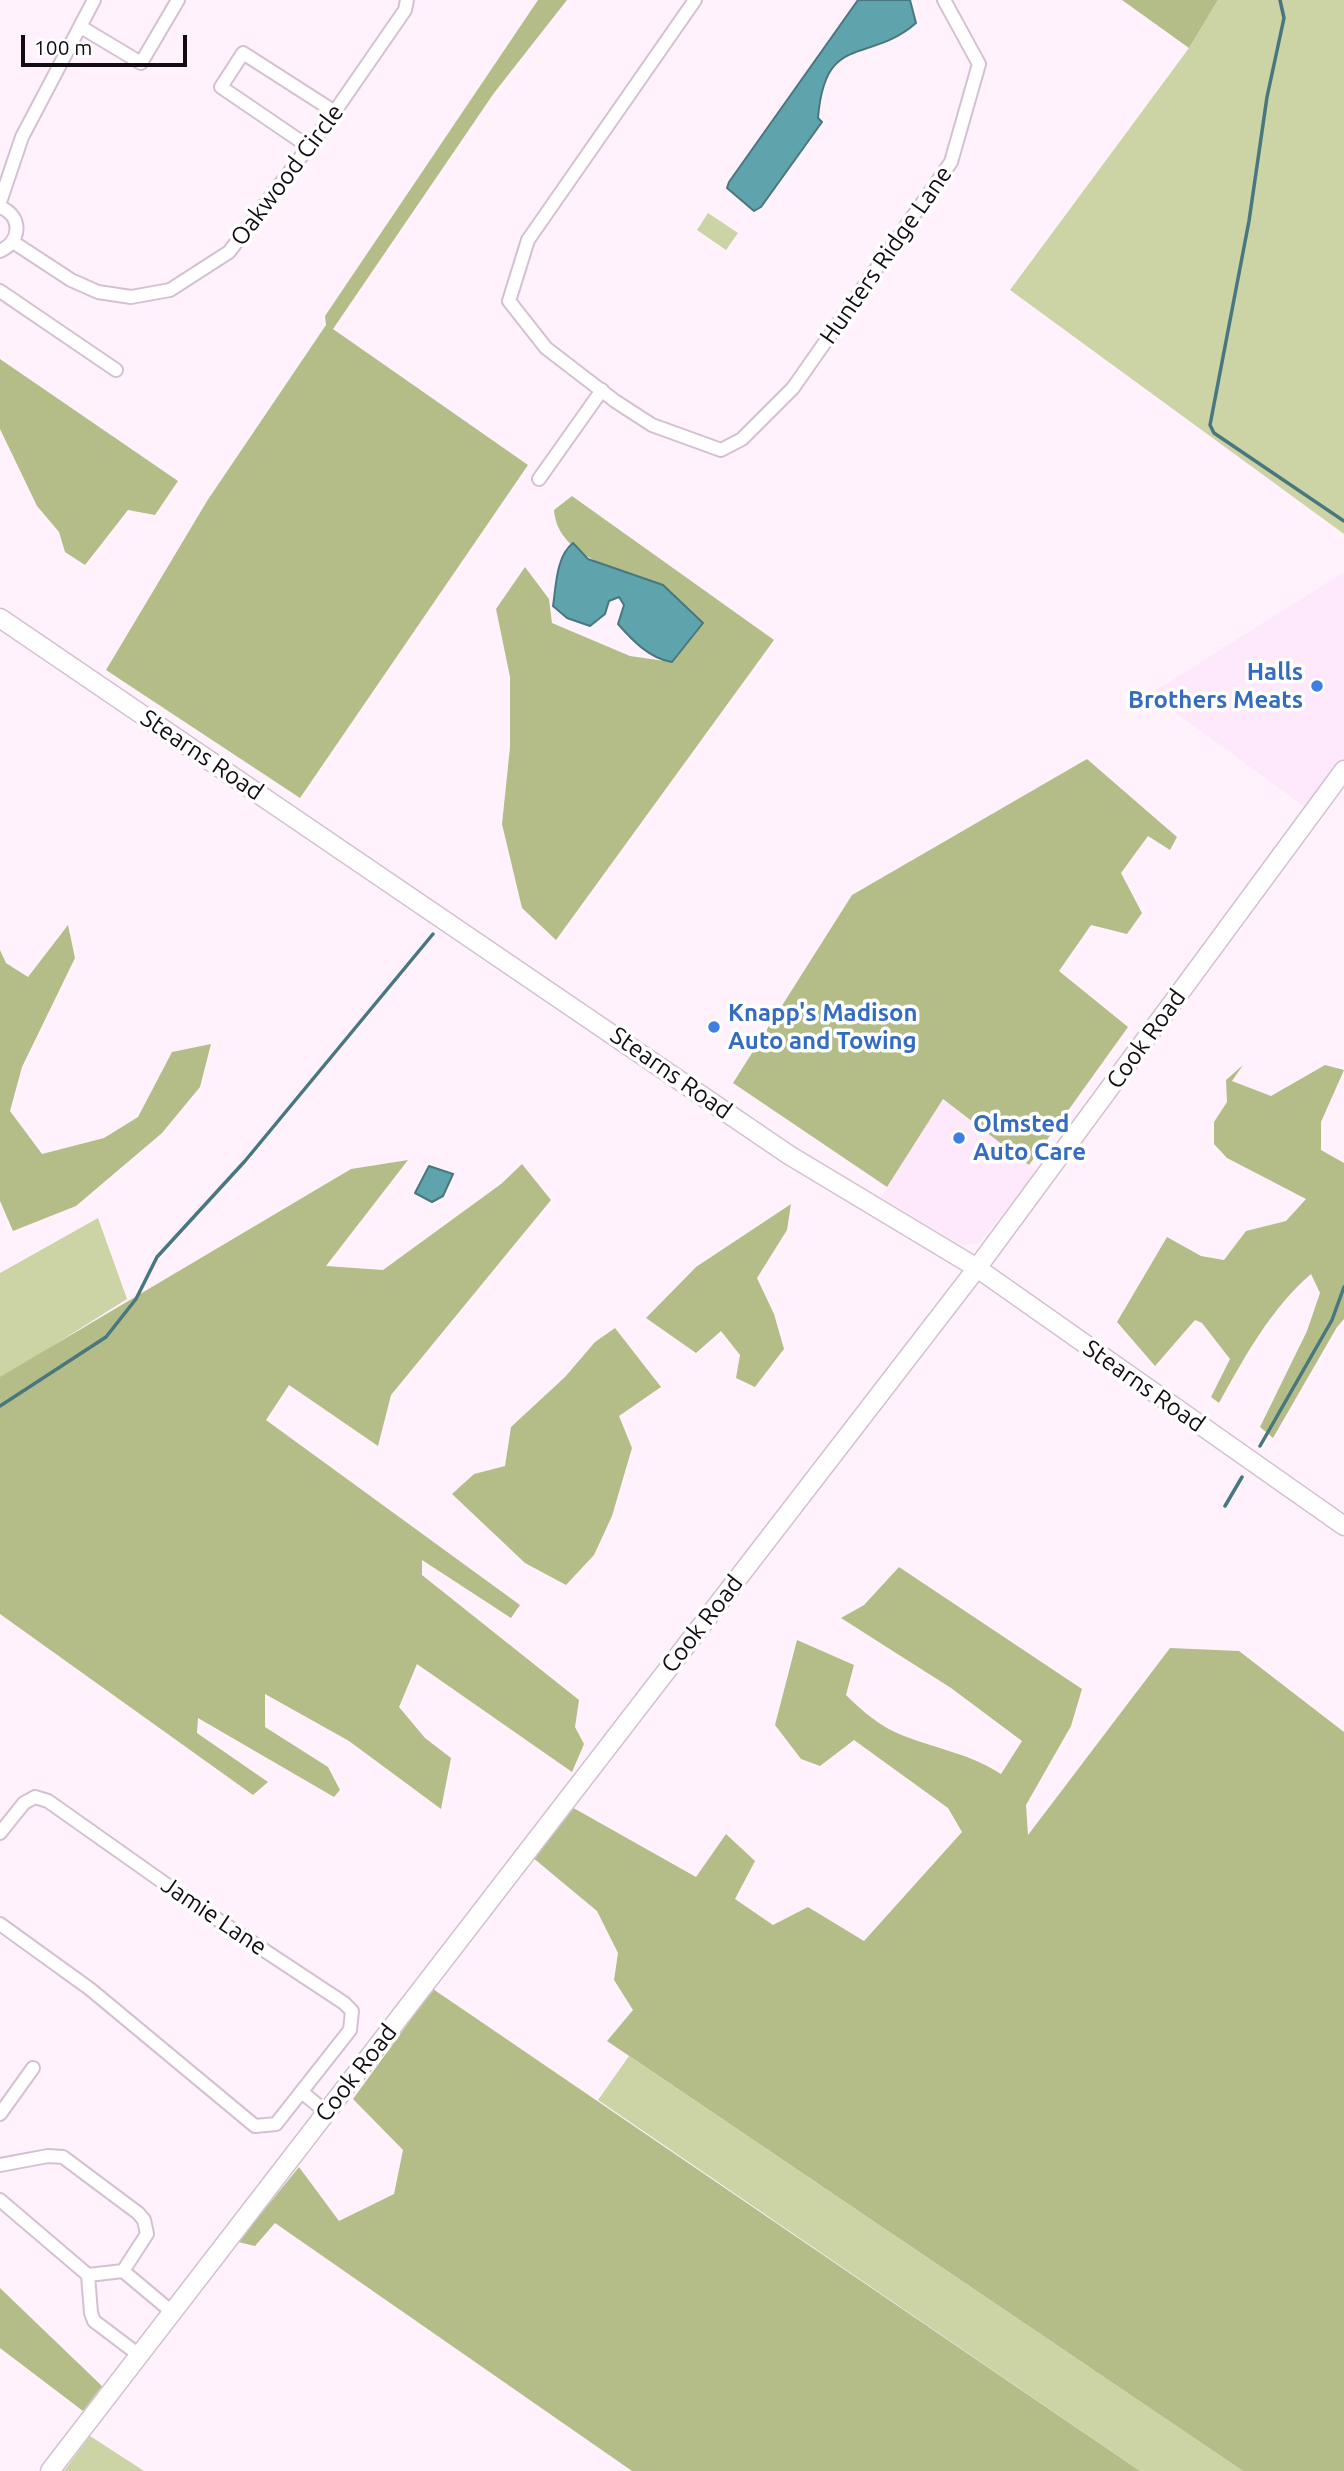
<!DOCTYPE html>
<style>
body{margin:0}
#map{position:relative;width:1344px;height:2471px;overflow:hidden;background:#fff2fd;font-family:Ubuntu,sans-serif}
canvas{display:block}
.scale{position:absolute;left:21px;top:35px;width:166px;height:32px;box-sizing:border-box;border:4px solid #130d13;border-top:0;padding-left:9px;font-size:21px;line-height:24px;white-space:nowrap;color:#130d13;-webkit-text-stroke:5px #fff;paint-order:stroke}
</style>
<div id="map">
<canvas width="1344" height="2471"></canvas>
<div class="scale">100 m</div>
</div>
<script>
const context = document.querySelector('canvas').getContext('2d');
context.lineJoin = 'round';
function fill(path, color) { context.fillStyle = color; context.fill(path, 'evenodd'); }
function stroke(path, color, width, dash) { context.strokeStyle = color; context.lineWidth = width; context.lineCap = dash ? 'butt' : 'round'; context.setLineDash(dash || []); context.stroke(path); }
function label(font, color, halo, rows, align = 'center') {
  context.font = font + ' Ubuntu,sans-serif'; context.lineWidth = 7; context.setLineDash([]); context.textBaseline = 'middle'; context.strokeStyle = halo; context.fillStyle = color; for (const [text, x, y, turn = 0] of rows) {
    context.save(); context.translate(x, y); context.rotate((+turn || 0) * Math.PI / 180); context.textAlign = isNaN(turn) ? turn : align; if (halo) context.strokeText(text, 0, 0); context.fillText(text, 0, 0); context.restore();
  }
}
fill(new Path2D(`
 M1344,572V763L1309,810L1150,694Z
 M942,1099L1037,1171L978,1244L961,1245L881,1197Z`), '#fee8fb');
fill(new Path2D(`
 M1218,0H1344V534L1010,290L1189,48Z
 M708,213L738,233L726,250L697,230Z
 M98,1218L127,1299L0,1379V1273Z
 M629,2056L1243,2471H1140L598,2100Z
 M90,2436L144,2471H64Z`), '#ccd3a5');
fill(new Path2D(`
 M538,0H567L494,93L333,329L528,465L300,798L106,670L207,501L326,325L325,316Z
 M1122,0H1218L1189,48Z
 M0,359L178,481L155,515L128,510L85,565L65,552L59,532L37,506L0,429Z
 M572,496L774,640L556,940L522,908L502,824L510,747V677L496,609L525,567L549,599L552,623L630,656L672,662L663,585C625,572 557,558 554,510Z
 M1087,759L1177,837L1170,850L1148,836L1121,873L1142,913L1127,934L1091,925L1059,971L1128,1027L1029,1165L943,1099L887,1187L733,1083L852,895Z
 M68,925L75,958L22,1067L10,1111L42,1154L104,1138L138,1117L172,1052L211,1044L200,1087L162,1133L76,1206L13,1231L0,1201V950L6,963L28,977Z
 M1243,1065L1232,1081L1271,1096L1325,1065L1344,1070L1321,1122V1150L1344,1163V1319L1337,1327L1273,1438L1260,1427L1307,1331L1320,1293L1311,1274C1271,1308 1244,1358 1219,1403L1211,1397L1230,1359L1202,1323L1195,1320L1155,1366L1117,1322L1167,1237L1201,1256L1224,1260L1246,1231L1286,1221L1306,1199L1227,1158L1214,1144V1122L1227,1102L1226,1080Z
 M408,1160L326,1266L383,1270L501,1184L522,1164L551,1200L391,1395L378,1446L289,1385L266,1420L520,1605L511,1618L422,1560V1575L579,1700L575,1727L584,1744L572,1772L417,1664L399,1707L425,1738L451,1758L441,1809L349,1741L265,1694V1727L328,1767L340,1790L334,1797L198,1718L197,1733L268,1782L253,1795L0,1614V1377L351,1169Z
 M791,1204L787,1230L757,1278L774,1314L784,1349L755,1387L736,1378L740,1355L721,1331L696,1353L646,1318L696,1267Z
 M615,1328L661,1387L619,1416L632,1448L612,1516L594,1555L566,1585L525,1563L452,1494L474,1474L505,1466L511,1427L565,1377L595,1342Z
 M899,1567L1082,1689L1071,1726L1026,1805L1028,1835L1170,1648L1239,1651L1344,1732V2471H1243L607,2041L633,2010L614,1980L618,1953L597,1911L532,1857L570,1806L696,1877L726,1834L755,1861L735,1899L773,1925L808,1907L864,1941L962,1832L948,1808L854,1740L820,1766L801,1759L775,1725L797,1640L854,1665L846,1695C862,1711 882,1728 904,1736C937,1749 971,1754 1001,1774L1022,1741L951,1688L841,1618L864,1605Z
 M433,1989L1140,2471H632L275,2223L255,2246L238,2242L299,2167L339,2221L394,2194L403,2150L353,2099Z
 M0,2288L102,2386L83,2411L0,2348Z`), '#b4bd88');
const water = new Path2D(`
 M858,0H910L916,23C868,65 825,31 818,118L822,122L761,207L754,211L727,188L729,182Z
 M573,543L588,559L663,585L703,623L672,662C650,659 632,640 618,624L624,605L619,597L609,601L605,614L590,626L567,618L553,606C556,587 556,556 573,543Z
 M429,1166L453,1174L443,1196L432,1202L415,1193Z`);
fill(water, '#5fa4ad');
stroke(water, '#48777f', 2);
stroke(new Path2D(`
 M1280,0L1284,18L1267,97L1249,221L1210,425L1214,433L1344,521
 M0,1406L106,1337L136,1299L157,1257L245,1161L433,934
 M1260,1446L1332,1320L1344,1287
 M1225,1506L1242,1477`), '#48777f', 3.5);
const street = new Path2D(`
 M695,0L528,240L509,301L546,348L615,401L652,425L721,450L742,439L793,388L951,162L979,64L944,0
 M81,27L141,63L178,0
 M309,147L221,87L243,53L335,112
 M0,202L22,137L94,0
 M0,207C23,216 21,242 0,251
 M13,242L71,280L98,292L131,297L170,290L229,252L331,117L405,10L407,0
 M0,291L116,370
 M539,479L602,390
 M0,1833L24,1803L35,1797L48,1801L191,1902L344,2003L352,2011L350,2030L276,2124L255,2126L90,1989L0,1924
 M303,2093L326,2112
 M0,2114L33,2068
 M0,2165L48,2156L63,2157L138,2213L144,2220L147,2234L123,2271L172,2312
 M0,2200L88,2275L91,2313L94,2321L139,2355
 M88,2275L123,2271`);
const secondary = new Path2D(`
 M0,618L789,1155L977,1268L1344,1526
 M50,2471L977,1268L1344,770`);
stroke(street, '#d4c0d1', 16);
stroke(secondary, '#d4c0d1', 21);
stroke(street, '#fff', 12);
stroke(secondary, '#fff', 18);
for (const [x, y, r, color] of [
 [1317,686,7,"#3f7fe0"],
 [714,1027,7,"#3f7fe0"],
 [959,1138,7,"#3f7fe0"]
]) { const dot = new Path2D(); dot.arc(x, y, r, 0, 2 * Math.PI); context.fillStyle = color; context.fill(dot); stroke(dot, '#fff', 2.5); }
label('24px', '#130d13', '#fff', [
 ["Oakwood Circle",287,175,-53],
 ["Hunters Ridge Lane",886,255,-55],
 ["Stearns Road",202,755,34],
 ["Cook Road",1146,1039,-54],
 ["Stearns Road",671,1073,35],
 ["Stearns Road",1144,1386,35],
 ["Cook Road",702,1624,-52],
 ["Jamie Lane",214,1916,34],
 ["Cook Road",356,2073,-52]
]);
label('bold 24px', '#366cbe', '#fff', [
 ["Halls",1303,672,"right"],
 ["Brothers Meats",1303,700,"right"],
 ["Knapp's Madison",728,1013],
 ["Auto and Towing",728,1041],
 ["Olmsted",973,1124],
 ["Auto Care",973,1152]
], 'left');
</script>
